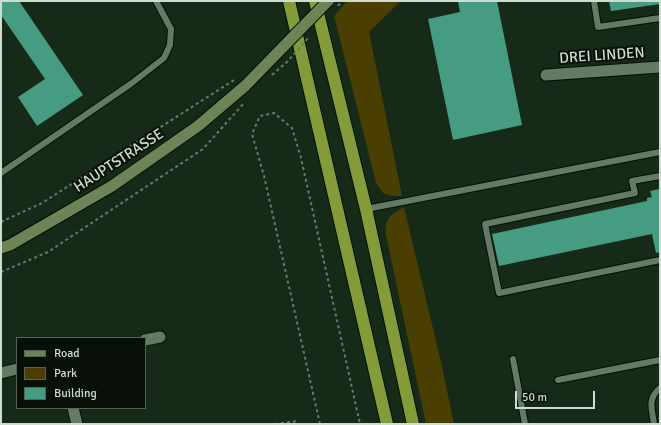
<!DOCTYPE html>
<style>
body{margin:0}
#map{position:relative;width:661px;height:425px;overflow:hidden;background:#162a18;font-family:Signika,sans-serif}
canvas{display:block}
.frame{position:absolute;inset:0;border:2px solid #cfdcd0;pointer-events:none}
.legend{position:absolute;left:16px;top:337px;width:130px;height:72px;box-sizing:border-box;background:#081008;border:1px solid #586258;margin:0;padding:5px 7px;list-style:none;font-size:12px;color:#cfdcd0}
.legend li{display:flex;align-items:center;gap:8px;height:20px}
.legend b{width:20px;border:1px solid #586258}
.scale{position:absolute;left:515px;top:391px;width:80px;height:18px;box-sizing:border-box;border:2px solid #cfdcd0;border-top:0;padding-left:5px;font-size:12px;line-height:14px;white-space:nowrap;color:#cfdcd0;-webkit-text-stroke:3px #081008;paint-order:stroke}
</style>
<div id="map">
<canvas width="661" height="425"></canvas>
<div class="frame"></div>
<ul class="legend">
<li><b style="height:5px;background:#6d8457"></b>Road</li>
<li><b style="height:11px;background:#4b3e02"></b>Park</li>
<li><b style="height:11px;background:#469b83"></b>Building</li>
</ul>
<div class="scale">50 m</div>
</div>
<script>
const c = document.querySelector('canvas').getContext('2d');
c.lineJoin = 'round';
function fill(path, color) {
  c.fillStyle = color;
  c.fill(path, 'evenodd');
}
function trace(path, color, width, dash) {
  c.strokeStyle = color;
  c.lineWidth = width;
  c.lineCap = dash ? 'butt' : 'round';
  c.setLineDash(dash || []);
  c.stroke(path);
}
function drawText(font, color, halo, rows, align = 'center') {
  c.font = font + ' Signika,sans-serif';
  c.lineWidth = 4;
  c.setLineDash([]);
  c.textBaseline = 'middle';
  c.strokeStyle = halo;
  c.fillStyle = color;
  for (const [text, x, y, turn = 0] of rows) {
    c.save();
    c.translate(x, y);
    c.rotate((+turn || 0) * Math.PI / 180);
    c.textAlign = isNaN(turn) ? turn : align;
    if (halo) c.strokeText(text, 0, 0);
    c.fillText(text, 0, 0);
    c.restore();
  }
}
const green = new Path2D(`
 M347 1H401L369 32 402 196H393L383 193 376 183 334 16Z
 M404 207 441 362 454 424H426L386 235C385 218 390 215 404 207Z`);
const building = new Path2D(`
 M1 1H19L83 95 37 126 18 97 45 79 1 15Z
 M458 1H497L522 125 453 140 428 19 460 12Z
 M609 1H660V4L611 11Z
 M660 189V252L656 253 652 234 499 266 492 234 647 201V198L652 197 650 191Z`);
const path = new Path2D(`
 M1 222 42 203 234 80
 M1 272 48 252 203 149 244 103
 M275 424 298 421
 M320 424 264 176 252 134 260 116 274 113 292 128 301 158 360 424`);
const service = new Path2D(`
 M594 1 598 27 660 18
 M1 173 132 83 164 58 170 45 171 29 156 1
 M660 176 632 181 635 193 485 224 499 293 660 260
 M366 209 660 152
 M513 359 525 424
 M558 380 660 360
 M654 424C652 409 647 399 660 388`);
const minor = new Path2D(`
 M546 75 660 67
 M145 340 160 337
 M1 373 17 369
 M73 408 77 424`);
const secondary = new Path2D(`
 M1 248 10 245 112 186 198 126 245 86`);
const motorway = new Path2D(`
 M289 1 387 424
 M315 1 366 209 413 424`);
const pathBridge = new Path2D(`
 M338 6 342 1
 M272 75 288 61 309 37`);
const secondaryBridge = new Path2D(`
 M245 86 328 1`);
const streetNames = [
 ["DREI LINDEN",602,56,-4],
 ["HAUPTSTRASSE",119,161,-33]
];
fill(green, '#4b3e02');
fill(building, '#469b83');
trace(service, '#021204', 8);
trace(minor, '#021204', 13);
trace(secondary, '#021204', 13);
trace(motorway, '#021204', 14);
trace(path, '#697a6b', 2, [3, 3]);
trace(service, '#637a64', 6);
trace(minor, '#637a64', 11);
trace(secondary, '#6d8457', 11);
trace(motorway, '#849b39', 12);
trace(secondaryBridge, '#021204', 13, []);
trace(pathBridge, '#697a6b', 2, [3, 3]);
trace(secondaryBridge, '#6d8457', 11);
drawText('15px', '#cfdcd0', '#081008', streetNames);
</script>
